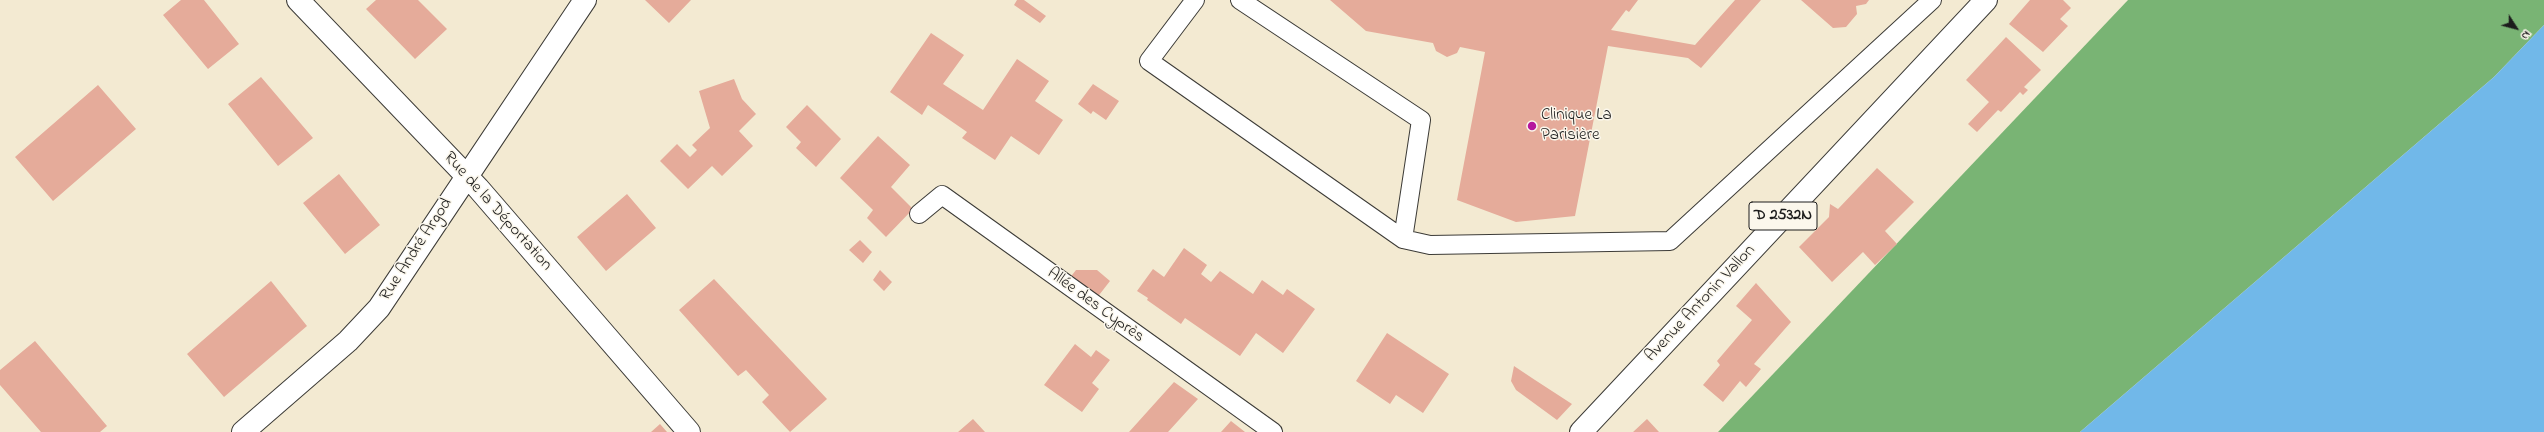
<!DOCTYPE html>
<meta charset="utf-8">
<style>
body{margin:0}
#map{position:relative;width:2544px;height:432px;overflow:hidden;background:#f3ead2;font-family:"Indie Flower",sans-serif}
canvas{display:block}
.north{position:absolute;left:2496px;top:8px;width:40px;height:40px;-webkit-text-stroke:3px #fbf7ec;paint-order:stroke;rotate:126deg;font-size:11px;font-weight:700;line-height:16px;text-align:center;color:#1c1c1c}
.north::after{content:'';display:block;margin:auto;width:14px;height:18px;background:#1c1c1c;clip-path:polygon(50% 0,100% 100%,50% 72%,0 100%)}
</style>
<div id="map">
<canvas width="2544" height="432"></canvas>
<div class="north">N</div>
</div>
<script>
const c = document.querySelector('canvas').getContext('2d');
c.lineJoin = 'round';
function fill(path, color) {
  c.fillStyle = color;
  c.fill(path, 'evenodd');
}
function trace(path, color, width, dash) {
  c.strokeStyle = color;
  c.lineWidth = width;
  c.lineCap = dash ? 'butt' : 'round';
  c.setLineDash(dash || []);
  c.stroke(path);
}
function drawText(font, color, halo, rows, align = 'center') {
  c.font = font + ' "Indie Flower",sans-serif';
  c.lineWidth = 3;
  c.setLineDash([]);
  c.textBaseline = 'middle';
  c.strokeStyle = halo;
  c.fillStyle = color;
  for (const [text, x, y, turn = 0] of rows) {
    c.save();
    c.translate(x, y);
    c.rotate((+turn || 0) * Math.PI / 180);
    c.textAlign = isNaN(turn) ? turn : align;
    if (halo) c.strokeText(text, 0, 0);
    c.fillText(text, 0, 0);
    c.restore();
  }
}
const forest = new Path2D(`
 M2128 0H2544V25L2494 77 2080 432H1718Z`);
const water = new Path2D(`
 M2544 25V432H2080L2494 77Z`);
const building = new Path2D(`
 M181 0H204L239 44 208 69 163 15Z
 M376 0H418L447 29 415 59 366 9Z
 M645 0H691L669 23Z
 M1017 0H1024L1046 16 1040 23 1014 5Z
 M1330 0H1638L1629 12 1626 10 1611 30 1695 45 1735 0H1761L1701 68 1688 58 1608 46 1575 216 1516 222 1457 200 1485 52 1460 47 1457 53 1447 57 1436 51 1433 43 1366 31Z
 M1801 0H1869L1866 4 1856 6 1857 14 1846 27 1833 28Z
 M2030 0H2063L2071 8 2060 19 2068 26 2043 52 2009 24Z
 M931 33 964 55 943 84 983 110 1017 59 1049 81 1035 101 1063 120 1039 155 1011 136 995 160 962 138 967 132 928 105 922 115 890 92Z
 M2006 37 2041 70 2024 87 2028 90 2023 95 2020 92 2001 112 1998 110 1977 132 1968 124 1989 102 1966 80Z
 M261 77 313 138 278 166 228 104Z
 M734 79 742 99 756 114 739 131 753 146 722 176 712 166 688 189 660 161 677 144 690 157 697 150 692 145 710 128 699 91Z
 M1093 84 1119 101 1106 120 1093 111 1091 114 1078 104Z
 M98 85 136 129 53 201 15 157Z
 M807 105 841 139 816 167 796 148 801 142 786 127Z
 M878 136 910 165 891 187 913 209 886 237 867 218 873 210 840 178Z
 M1877 168 1914 202 1885 231 1897 244 1875 265 1863 252 1832 282 1799 247 1829 217 1830 204 1838 209Z
 M339 174 380 225 345 254 303 203Z
 M627 194 656 228 606 271 577 237Z
 M860 240 872 252 863 263 849 250Z
 M1184 248 1207 265 1201 274 1211 282 1220 271 1253 294 1262 280 1283 295 1287 289 1315 309 1283 353 1256 333 1240 356 1185 318 1181 324 1147 300 1148 298 1137 291 1153 269 1164 277Z
 M880 270 892 282 884 291 873 280Z
 M1076 270H1097L1110 281 1096 299 1069 279Z
 M714 279 827 399 790 432 762 402 769 395 746 370 738 376 679 310Z
 M271 281 307 326 224 397 187 354Z
 M1756 283 1791 322 1754 364 1761 369 1746 387 1740 381 1723 402 1703 385 1720 365 1717 361 1752 320 1736 306Z
 M1387 333 1449 374 1423 413 1396 395 1390 404 1356 381Z
 M35 341 107 426 100 432H41L0 385V370Z
 M1075 344 1091 357 1096 350 1110 360 1092 383 1099 389 1082 412 1044 385Z
 M1514 366 1535 380 1572 404 1557 420 1516 390 1511 381Z
 M1174 382 1198 399 1168 432H1129Z
 M973 419 985 432H958Z
 M1647 419 1659 432H1633Z
 M1231 421 1245 432H1221Z
 M660 424 667 432H651Z`);
const lane = new Path2D(`
 M1195 0 1149 61 1403 239 1430 245 1670 241 1932 0
 M1240 0 1421 120 1403 239
 M919 214 942 195 1273 432`);
const street = new Path2D(`
 M298 0 478 188 689 432
 M243 432 348 341 379 308 585 0`);
const primary = new Path2D(`
 M1581 432 1986 0`);
const markers = [
 [1532,126,5,"#b5179e"]
];
const shields = [
 [1783,216,68]
];
const shieldNames = [
 ["D 2532N",1783,216]
];
const poiNames = [
 ["Clinique La",1541,116],
 ["Parisière",1541,136]
];
const streetNames = [
 ["Rue de la Déportation",497,212,48],
 ["Rue André Argod",417,250,-57],
 ["Avenue Antonin Vallon",1701,304,-47],
 ["Allée des Cyprès",1095,306,36]
];
fill(forest, '#79b474');
fill(water, '#71b8e9');
fill(building, '#e5ab9a');
trace(lane, '#3c3b37', 20);
trace(street, '#3c3b37', 24);
trace(primary, '#3c3b37', 24);
trace(lane, '#fff', 18);
trace(street, '#fff', 22);
trace(primary, '#fff', 22);
for (const [x, y, r, color] of markers) {
  const dot = new Path2D();
  dot.arc(x, y, r, 0, 2 * Math.PI);
  c.fillStyle = color;
  c.fill(dot);
  trace(dot, '#fbf7ec', 1.5);
}
for (const [x, y, w] of shields) {
  const box = new Path2D();
  box.roundRect(x - w / 2, y - 14, w, 28, 3);
  c.fillStyle = '#fbf7ec';
  c.fill(box);
  trace(box, '#1c1c1c', 1);
}
drawText('bold 16px', '#1c1c1c', null, shieldNames);
drawText('17px', '#1c1c1c', '#fbf7ec', poiNames, 'left');
drawText('17px', '#1c1c1c', '#fbf7ec', streetNames);
</script>
